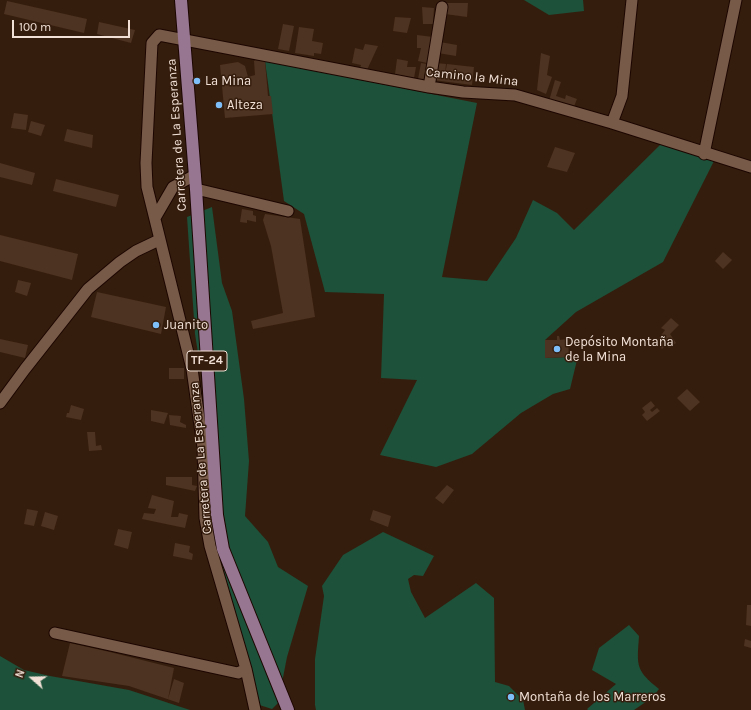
<!DOCTYPE html>
<meta charset="utf-8">
<style>
body{margin:0}
#map{position:relative;width:751px;height:710px;overflow:hidden;background:#351d0d;font-family:Karla,sans-serif}
canvas{display:block}
.north{position:absolute;left:12px;top:658px;width:40px;height:40px;-webkit-text-stroke:3px #351d0d;paint-order:stroke;rotate:290deg;font-size:11px;font-weight:700;line-height:16px;text-align:center;color:#f1e0d6}
.north::after{content:'';display:block;margin:auto;width:14px;height:18px;background:#f1e0d6;clip-path:polygon(50% 0,100% 100%,50% 72%,0 100%)}
.scale{position:absolute;left:12px;top:20px;width:118px;height:18px;box-sizing:border-box;border:2px solid #f1e0d6;border-top:0;padding-left:5px;font-size:12px;line-height:14px;white-space:nowrap;color:#f1e0d6;-webkit-text-stroke:3px #351d0d;paint-order:stroke}
</style>
<div id="map">
<canvas width="751" height="710"></canvas>
<div class="north">N</div>
<div class="scale">100 m</div>
</div>
<script>
const c = document.querySelector('canvas').getContext('2d');
c.lineJoin = 'round';
function fill(path, color) {
  c.fillStyle = color;
  c.fill(path, 'evenodd');
}
function trace(path, color, width, dash) {
  c.strokeStyle = color;
  c.lineWidth = width;
  c.lineCap = dash ? 'butt' : 'round';
  c.setLineDash(dash || []);
  c.stroke(path);
}
function drawText(font, color, halo, rows, align = 'center') {
  c.font = font + ' Karla,sans-serif';
  c.lineWidth = 3;
  c.setLineDash([]);
  c.textBaseline = 'middle';
  c.strokeStyle = halo;
  c.fillStyle = color;
  for (const [text, x, y, turn = 0] of rows) {
    c.save();
    c.translate(x, y);
    c.rotate((+turn || 0) * Math.PI / 180);
    c.textAlign = isNaN(turn) ? turn : align;
    if (halo) c.strokeText(text, 0, 0);
    c.fillText(text, 0, 0);
    c.restore();
  }
}
const green = new Path2D(`
 M524 0H583L584 11 549 15Z
 M265 61 477 103 442 277 487 281 516 238 533 200 557 213 574 230 661 144 714 161 663 262 576 312 545 340V358L569 357 577 360 570 389 553 394 521 413 472 454 436 467 380 455 417 380 381 378 384 294 325 292 304 214 284 201Z
 M212 207 222 283 232 311 244 399 249 461 245 516 268 542 278 567 308 586 287 657 278 703 272 709 253 703 232 601 218 554 226 529 195 334 187 217Z
 M383 532 434 556 423 576 414 575 408 579 411 592 425 618 476 583 494 598 495 682 509 686 523 700 525 710H316L315 705V659L324 596 322 586 343 555Z
 M629 625 639 636C637 665 635 670 659 689L653 697 634 710H588L587 709 616 684 592 670 599 648Z
 M0 656 24 670 50 676 129 690 190 710H0Z`);
const building = new Path2D(`
 M7 1 87 19 84 33 4 14Z
 M446 3H468L467 17 445 14Z
 M422 7 434 8 433 24H423Z
 M395 17 411 18 407 33 393 31Z
 M99 22 135 30 131 43 97 34Z
 M283 24 294 26 289 51 278 49Z
 M299 27 314 29 312 41 323 43 321 54 314 53V56L295 53Z
 M417 35 433 37 427 63 418 61 421 48H417Z
 M440 42 457 45 456 56 438 53Z
 M365 44 378 46 367 70 360 68 361 65 352 63 355 48 363 50Z
 M541 53 550 56 547 75 552 77 546 94 537 90Z
 M257 59 265 61 268 96H271L273 114 225 118 220 65 238 62 245 66 248 77 255 75 254 61Z
 M397 59 408 61 407 67H416L414 78 395 74Z
 M421 63 427 64 424 80 418 79Z
 M436 63 446 64 445 74 447 64 474 67 472 85 433 80Z
 M555 80 561 82 556 96 565 99 566 95 577 99 573 109 549 101Z
 M14 113 28 115 26 130 11 128Z
 M31 121 45 125 41 136 28 132Z
 M67 129 93 135 92 148 64 141Z
 M555 147 575 153 567 172 547 167Z
 M0 163 35 173 32 185 0 177Z
 M56 179 119 195 116 207 53 191Z
 M242 209 253 211V215L256 216V222L247 220V223L240 222Z
 M265 214 300 219 315 317 253 329 251 321 283 313 271 246 263 220Z
 M0 235 78 254 72 280 0 261Z
 M723 252 732 260 723 269 715 261Z
 M18 280 31 283 27 296 15 292Z
 M97 292 166 307 161 334 91 317Z
 M671 318 679 325 670 334 676 343 669 348 667 344 662 349 656 342 665 330 661 328Z
 M557 336H559L560 340 568 339 569 357 545 358V340H557Z
 M0 339 28 345 25 358 0 352Z
 M169 368H184V379H169Z
 M687 389 700 402 690 411 677 398Z
 M651 401 655 406 650 410 652 412 657 408 660 411 647 421 642 415 645 412 642 408Z
 M71 405 84 409 81 420 66 417 67 413H69Z
 M151 410 168 413 164 424 151 421Z
 M169 415 181 416 180 422 186 425V428L170 425Z
 M87 432H95L96 446 101 445 102 450 89 451Z
 M166 477H192V485L197 486 195 491 166 485Z
 M447 485 454 490 443 504 435 498Z
 M152 495 174 501 171 517H178L179 513 188 515 185 528 142 519 144 513 154 514 156 509 148 508Z
 M27 509 38 511 34 526 24 524Z
 M373 510 391 516 388 527 370 520Z
 M45 512 58 516 54 530 41 526Z
 M118 529 132 532 128 549 114 545Z
 M175 543 190 546 189 552 193 554 192 560 173 556Z
 M747 605H751V626L746 625Z
 M745 639 751 641V648L744 646Z
 M70 643 110 652 174 668 168 699 174 679 184 683 179 703 129 686 62 676Z`);
const minor = new Path2D(`
 M429 87 442 7
 M612 123 622 96 632 0
 M704 154 736 0
 M196 189 288 211
 M155 218 173 187 195 175
 M0 403 25 369 88 289 120 262 136 251 159 240
 M55 633 238 673 246 669
 M255 710 246 669 210 546 205 518 203 447 192 369 147 187 146 163 152 43 159 35 429 87 463 92 515 95 612 123 751 167`);
const major = new Path2D(`
 M181 0 196 189 217 515 223 549 288 710`);
const markers = [
 [197,81,4,"#7ebef9"],
 [219,105,4,"#7ebef9"],
 [156,325,4,"#7ebef9"],
 [557,349,4,"#7ebef9"],
 [511,697,4,"#7ebef9"]
];
const shields = [
 [207,361,40]
];
const shieldNames = [
 ["TF-24",207,361]
];
const streetNames = [
 ["Camino la Mina",472,77,6],
 ["Carretera de La Esperanza",177,135,-94],
 ["Carretera de La Esperanza",201,458,-95]
];
const poiNames = [
 ["La Mina",205,81],
 ["Alteza",227,105],
 ["Juanito",164,325],
 ["Depósito Montaña",565,342],
 ["de la Mina",565,357],
 ["Montaña de los Marreros",519,697]
];
fill(green, '#1d5139');
fill(building, '#4d3321');
trace(minor, '#1c0600', 13);
trace(major, '#1c0600', 14);
trace(minor, '#775a48', 11);
trace(major, '#977691', 12);
for (const [x, y, r, color] of markers) {
  const dot = new Path2D();
  dot.arc(x, y, r, 0, 2 * Math.PI);
  c.fillStyle = color;
  c.fill(dot);
  trace(dot, '#351d0d', 1.5);
}
for (const [x, y, w] of shields) {
  const box = new Path2D();
  box.roundRect(x - w / 2, y - 10, w, 20, 3);
  c.fillStyle = '#351d0d';
  c.fill(box);
  trace(box, '#f1e0d6', 1);
}
drawText('bold 12px', '#f1e0d6', null, shieldNames);
drawText('13px', '#f1e0d6', '#351d0d', streetNames);
drawText('13px', '#f1e0d6', '#351d0d', poiNames, 'left');
</script>
